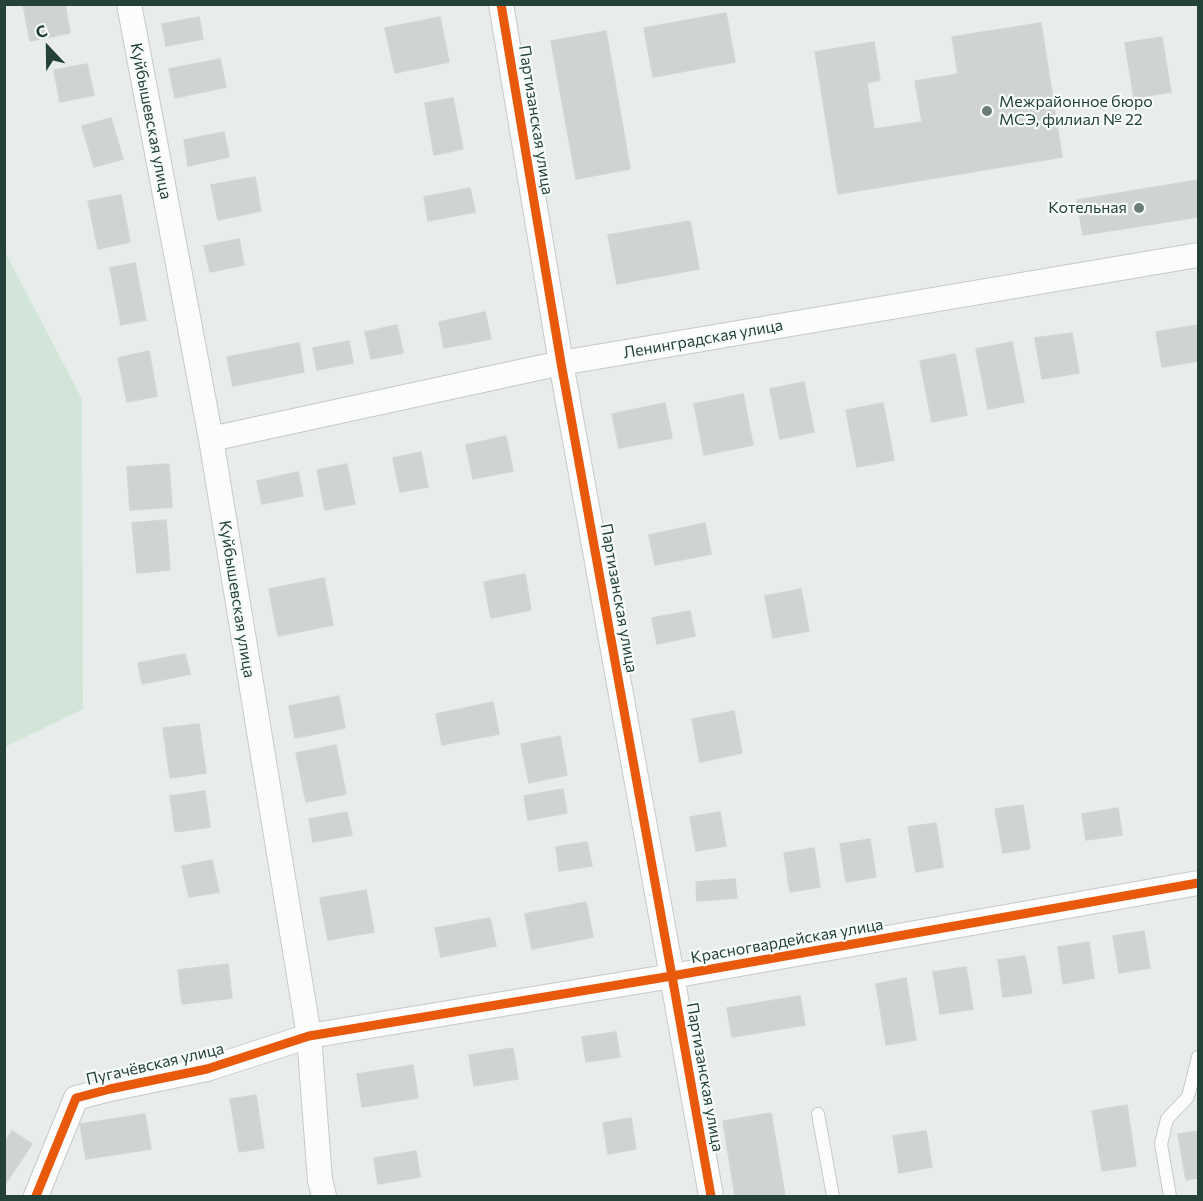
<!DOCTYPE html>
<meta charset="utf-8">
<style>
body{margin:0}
#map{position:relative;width:1203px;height:1201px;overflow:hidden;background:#e8edeb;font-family:Commissioner,sans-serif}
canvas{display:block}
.frame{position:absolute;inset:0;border:6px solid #24423a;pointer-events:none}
.north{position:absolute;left:18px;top:18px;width:60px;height:60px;-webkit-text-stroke:4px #f7fbf9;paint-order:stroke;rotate:338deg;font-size:16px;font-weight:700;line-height:24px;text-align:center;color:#24423a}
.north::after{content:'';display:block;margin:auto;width:21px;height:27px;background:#24423a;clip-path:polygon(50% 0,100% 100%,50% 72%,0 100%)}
</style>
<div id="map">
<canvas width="1203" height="1201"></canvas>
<div class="frame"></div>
<div class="north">С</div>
</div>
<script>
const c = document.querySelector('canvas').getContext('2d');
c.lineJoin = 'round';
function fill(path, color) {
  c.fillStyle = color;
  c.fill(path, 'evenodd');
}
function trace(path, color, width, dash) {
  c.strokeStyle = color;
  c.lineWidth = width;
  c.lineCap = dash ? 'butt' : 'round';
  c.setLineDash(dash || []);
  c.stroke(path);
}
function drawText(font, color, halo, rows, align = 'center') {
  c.font = font + ' Commissioner,sans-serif';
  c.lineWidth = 4.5;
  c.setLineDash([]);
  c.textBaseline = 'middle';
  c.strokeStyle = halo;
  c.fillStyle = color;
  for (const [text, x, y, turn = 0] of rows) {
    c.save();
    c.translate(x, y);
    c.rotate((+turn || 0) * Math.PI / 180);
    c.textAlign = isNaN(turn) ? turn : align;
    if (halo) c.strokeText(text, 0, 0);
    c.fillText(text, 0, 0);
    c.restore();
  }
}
const green = new Path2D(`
 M4 250 82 399 83 709 5 747Z`);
const building = new Path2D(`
 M23 4H65L70 33 30 41Z
 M726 13 735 62 653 77 644 28Z
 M199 17 203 39 166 46 162 24Z
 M440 17 449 62 395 73 385 28Z
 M1041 23 1062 157 838 194 815 52 874 42 880 80 867 83 874 129 922 122 915 81 958 74 952 37Z
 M606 31 630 169 576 179 551 41Z
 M1162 37 1171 92 1134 98 1125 43Z
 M220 59 226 87 175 98 169 69Z
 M87 64 94 95 60 102 54 70Z
 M453 98 463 149 434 155 425 103Z
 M111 118 123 159 94 167 82 126Z
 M224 132 229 157 188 166 184 140Z
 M255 177 261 211 218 220 211 185Z
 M1198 180V217L1083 235 1077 200Z
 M470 188 475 212 428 221 424 197Z
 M121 195 130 242 98 249 88 201Z
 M690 221 699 269 617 284 608 235Z
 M239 239 244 265 210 272 204 246Z
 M135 263 146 320 121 325 110 268Z
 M485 312 491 339 444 348 439 322Z
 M397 325 403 353 371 359 365 332Z
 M1198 325V361L1162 367 1156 332Z
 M1072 333 1079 373 1042 379 1035 338Z
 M349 341 353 363 317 370 313 348Z
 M1012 342 1024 402 988 409 976 349Z
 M299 343 304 372 233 386 227 357Z
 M149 351 157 396 127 402 118 358Z
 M955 354 967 415 932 422 920 361Z
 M804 382 814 432 780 439 770 389Z
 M743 394 753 445 704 455 694 404Z
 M665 403 672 438 619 448 612 414Z
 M883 403 894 460 857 467 846 410Z
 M506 436 513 471 473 479 466 445Z
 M421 452 428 487 400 492 393 458Z
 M169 464 172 507 130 510 127 467Z
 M347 464 355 504 325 510 317 470Z
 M298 472 303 496 262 504 257 481Z
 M166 520 170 570 137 573 132 523Z
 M705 523 711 554 655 565 649 535Z
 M525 574 531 610 491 618 484 582Z
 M324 578 333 625 278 636 269 589Z
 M801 589 809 631 773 638 765 596Z
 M690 611 695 636 657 644 652 618Z
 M185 654 190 674 142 684 138 663Z
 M339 696 345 728 295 738 289 706Z
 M493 702 499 734 442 745 436 714Z
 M734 711 742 753 700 762 692 719Z
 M199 724 206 773 170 778 163 728Z
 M560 736 567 775 529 783 521 744Z
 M336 745 346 794 306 802 296 753Z
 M563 789 567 813 528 820 524 796Z
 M205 791 210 827 175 832 170 796Z
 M1023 805 1030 849 1003 853 995 809Z
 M1118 808 1122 835 1086 840 1082 814Z
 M347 812 352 835 313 842 309 819Z
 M720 812 726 846 696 851 690 817Z
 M936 823 943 867 916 872 908 827Z
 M870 839 876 877 846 882 840 844Z
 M587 842 592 866 559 871 556 847Z
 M814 848 820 887 790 892 784 853Z
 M212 860 219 892 189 897 182 866Z
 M735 879 737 898 697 901 696 882Z
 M366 890 374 932 328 940 320 898Z
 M586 902 593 937 532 949 525 914Z
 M490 918 496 946 441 957 435 928Z
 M1144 931 1150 968 1119 973 1113 936Z
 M1089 942 1094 978 1063 984 1058 947Z
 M1025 956 1032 993 1003 997 998 960Z
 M228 964 232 998 182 1004 178 970Z
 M966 967 973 1009 940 1014 933 972Z
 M906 978 916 1040 886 1045 876 984Z
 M800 996 805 1025 732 1037 727 1008Z
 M616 1032 620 1057 586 1062 582 1037Z
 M513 1048 518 1079 474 1086 469 1055Z
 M413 1065 418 1098 362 1107 357 1074Z
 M256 1095 264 1148 239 1152 230 1099Z
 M1127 1105 1136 1166 1102 1171 1092 1111Z
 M771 1113 785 1196H735L723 1121Z
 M145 1114 151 1149 86 1159 80 1124Z
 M631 1118 636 1149 608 1154 603 1123Z
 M12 1131 32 1144 4 1186V1143Z
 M926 1131 932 1167 899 1173 893 1136Z
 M1198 1131V1178L1186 1180 1178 1134Z
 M416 1151 420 1177 378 1184 374 1158Z`);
const lane = new Path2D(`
 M818 1114 833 1196
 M1170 1196 1161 1144 1167 1119 1188 1097 1198 1057`);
const street = new Path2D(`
 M129 4 211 439 309 1036 320 1180 324 1196
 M501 4 561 363 672 976 711 1196
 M211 439 561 363 1198 255
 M36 1196 76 1098 110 1089 207 1069 309 1036 672 976 1198 883`);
const cycleway = new Path2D(`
 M501 4 561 363 672 976 711 1196
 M36 1196 76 1098 110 1089 207 1069 309 1036 672 976 1198 883`);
const markers = [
 [987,111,6,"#697e78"],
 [1139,208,6,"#697e78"]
];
const poiNames = [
 ["Межрайонное бюро",999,102],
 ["МСЭ, филиал № 22",999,120],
 ["Котельная",1127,208,"right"]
];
const streetNames = [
 ["Партизанская улица",536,120,81],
 ["Куйбышевская улица",151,121,79],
 ["Ленинградская улица",703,339,-10],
 ["Партизанская улица",619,598,80],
 ["Куйбышевская улица",237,599,81],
 ["Красногвардейская улица",787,941,-10],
 ["Пугачёвская улица",155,1064,-13],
 ["Партизанская улица",705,1077,80]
];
fill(green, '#d1e6d8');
fill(building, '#cfd4d2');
trace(building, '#d1d6d4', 1.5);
trace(lane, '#c5cac8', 14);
trace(street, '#c5cac8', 26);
trace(lane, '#fcfcfc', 12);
trace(street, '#fcfcfc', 24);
trace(cycleway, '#e8590c', 9);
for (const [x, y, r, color] of markers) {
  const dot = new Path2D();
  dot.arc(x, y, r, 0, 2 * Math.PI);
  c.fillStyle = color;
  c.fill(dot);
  trace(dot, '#f7fbf9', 2);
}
drawText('16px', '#24423a', '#f7fbf9', poiNames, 'left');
drawText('16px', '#24423a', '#f7fbf9', streetNames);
</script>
